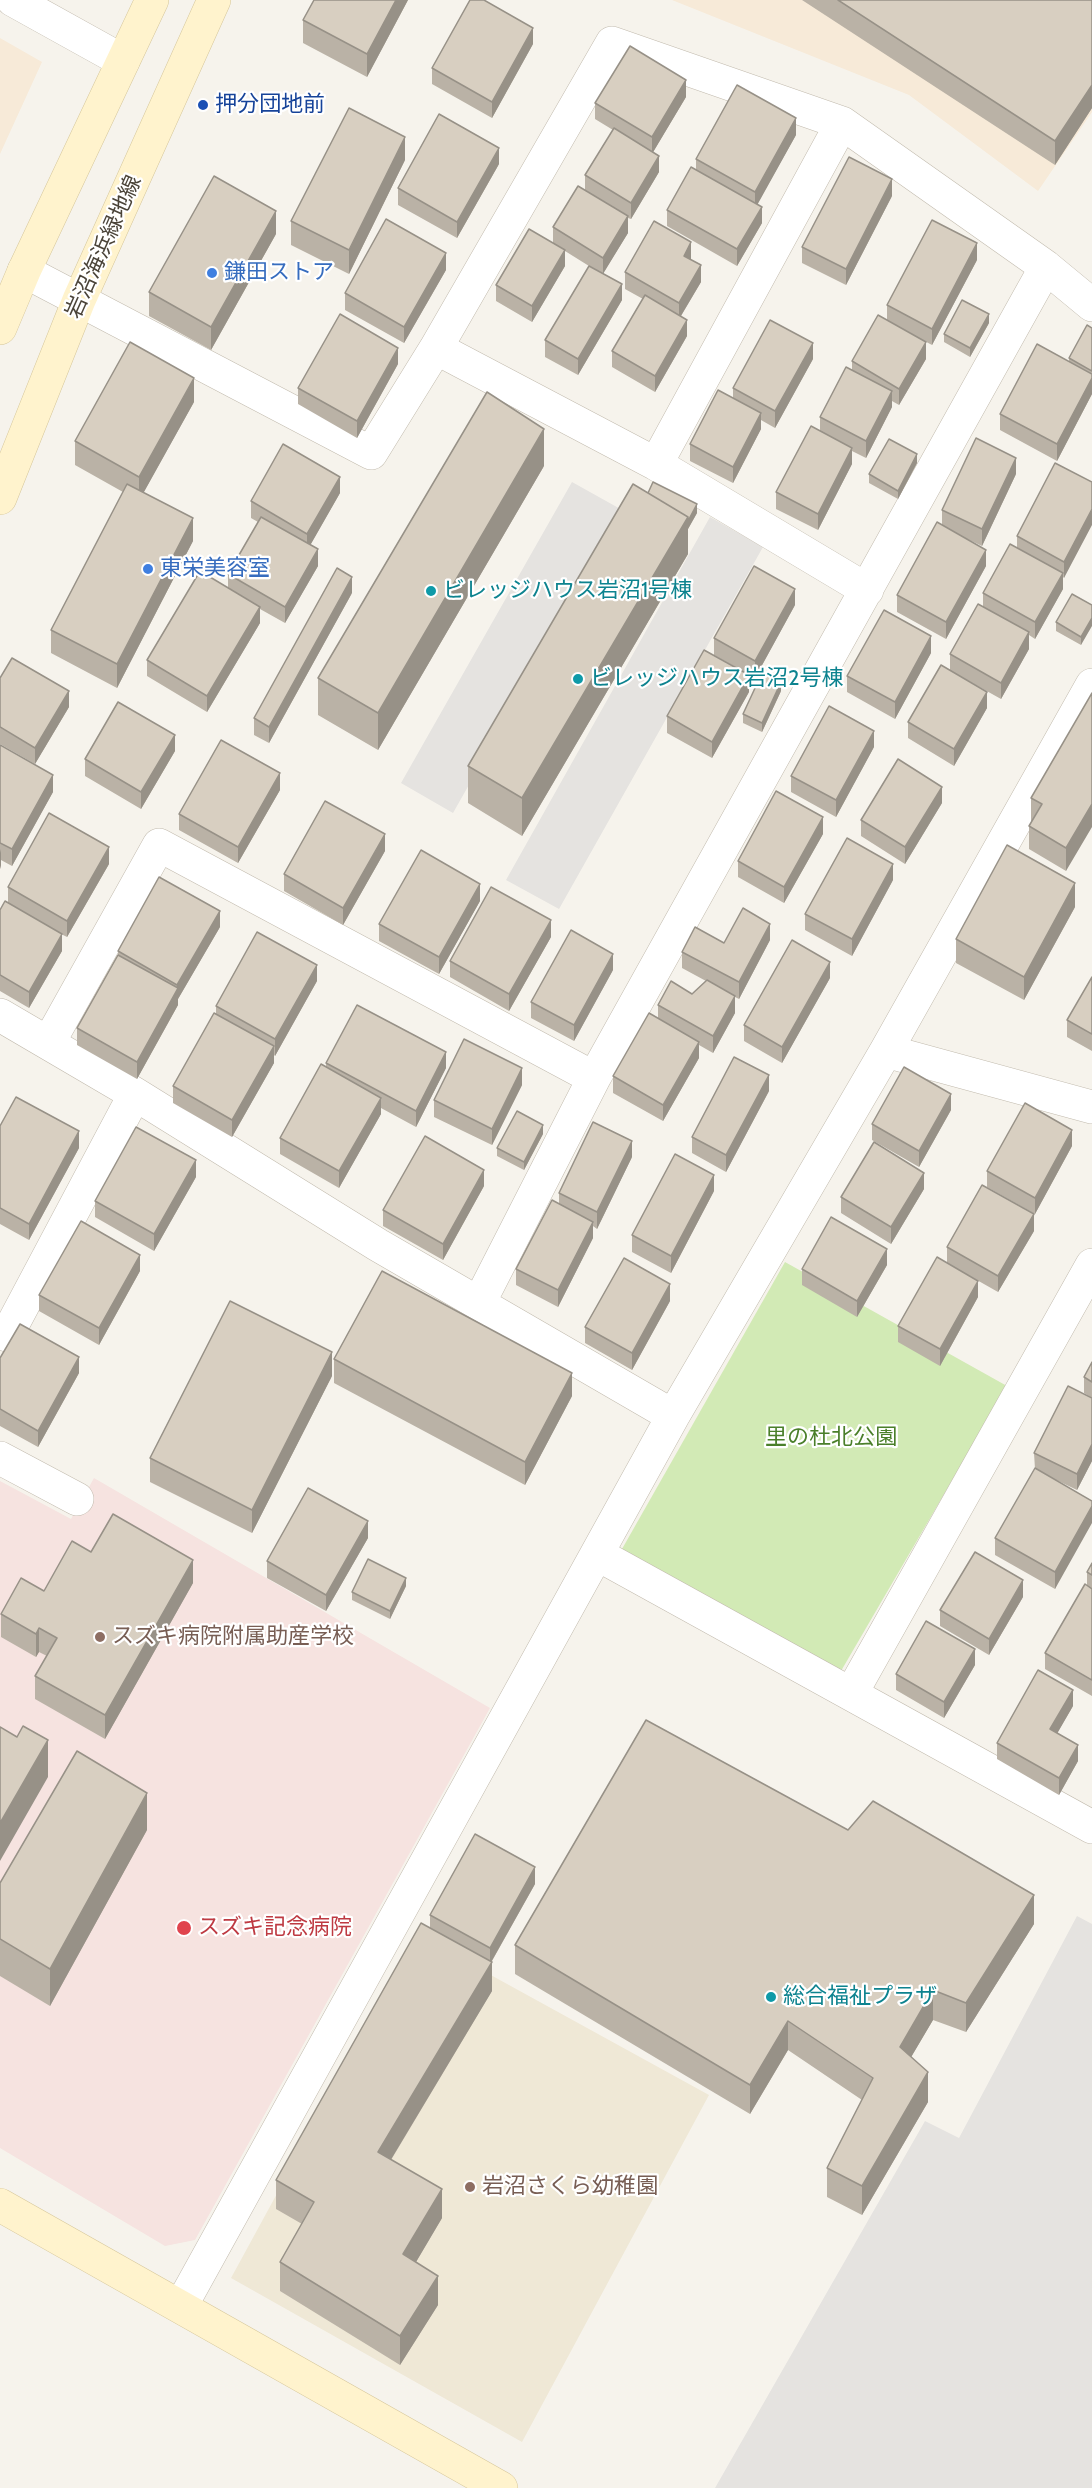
<!DOCTYPE html>
<meta charset="utf-8">
<style>
body{margin:0}
canvas{display:block;background:#f6f3ec}
</style>
<canvas width="1092" height="2488"></canvas>
<script>
const c = document.querySelector('canvas').getContext('2d');
c.lineJoin = 'round';
function fill(path, color) {
  c.fillStyle = color;
  c.fill(path, 'evenodd');
}
function trace(path, color, width, dash) {
  c.strokeStyle = color;
  c.lineWidth = width;
  c.lineCap = dash ? 'butt' : 'round';
  c.setLineDash(dash || []);
  c.stroke(path);
}
function drawText(font, color, halo, rows, align = 'center') {
  c.font = font + ' Cabin,"Noto Sans JP",sans-serif';
  c.lineWidth = 4.5;
  c.setLineDash([]);
  c.textBaseline = 'middle';
  c.strokeStyle = halo;
  c.fillStyle = color;
  for (const [text, x, y, turn = 0] of rows) {
    c.save();
    c.translate(x, y);
    c.rotate((+turn || 0) * Math.PI / 180);
    c.textAlign = isNaN(turn) ? turn : align;
    if (halo) c.strokeText(text, 0, 0);
    c.fillText(text, 0, 0);
    c.restore();
  }
}
const commercial = new Path2D(`
 M672 0H1092V112L1038 191 909 95Z
 M0 38 42 62 0 154Z`);
const education = new Path2D(`
 M418 1935 709 2095 522 2442 231 2278Z`);
const medical = new Path2D(`
 M94 1478 490 1708 195 2240 165 2246 0 2148V1481L71 1519Z`);
const green = new Path2D(`
 M785 1262 1007 1386 841 1671 622 1549Z`);
const parking = new Path2D(`
 M572 482 624 511 453 813 401 783Z
 M710 517 763 547 559 909 506 880Z
 M1077 1916 1092 1924V2488H715L925 2121 959 2138Z`);
const street = new Path2D(`
 M13 0 123 61
 M24 271 371 453 436 348 612 43 842 123 1046 267 1092 305
 M436 348 656 464 842 123
 M656 464 867 590
 M0 1015 135 1094 378 1245 673 1416
 M49 1042 159 845 594 1078 1046 267
 M886 1051 1092 1107
 M479 1303 594 1078
 M7 1335 135 1094
 M0 1458 77 1499
 M597 1554 1092 1827
 M851 1694 1092 1265
 M181 2306 673 1416 886 1051 1092 685`);
const secondary = new Path2D(`
 M0 328 24 271 152 0
 M0 498 79 300 214 0
 M0 2205 501 2488`);
const wall = new Path2D(`
 M408 0 367 77 303 43V20Z
 M802 0H1092V108L1055 165Z
 M533 44 492 118 432 84V68Z
 M686 97 653 152 659 172 631 219 628 218V233L603 273 622 300 578 375 545 357V340L589 266 565 251V266L532 322 496 301V285L553 243V227L585 190V175L613 130 595 119V103Z
 M796 135 757 204 762 223 737 266 667 226V210L696 170V159Z
 M405 160 349 274 291 245V221Z
 M499 164 457 238 398 205V188Z
 M892 196 846 285 802 263V247Z
 M276 234 211 350 149 316V292Z
 M691 259V260L701 282 681 316 687 336 655 392 612 367V351L643 299 625 289V272Z
 M977 260 932 345 917 337 926 359 899 405 892 401V407L866 458 852 451V464L818 530 776 509V492L820 431V417L852 370V361L887 320V305Z
 M446 270 404 343 345 310V293Z
 M989 323 970 357 944 342V334Z
 M1092 328V394L1057 461 1000 430V414L1069 361V358Z
 M813 359 775 428 761 420V429L733 483 690 461V444L733 398V388Z
 M398 364 357 438 298 404V388Z
 M194 402 143 493 193 541 117 688 51 653V630L123 492 75 465V441Z
 M917 463 898 499 869 483V474Z
 M544 466 378 750 318 715V678Z
 M1016 474 982 546 961 536 986 566 946 639 897 612V595L942 525V510Z
 M1092 482 1064 578 1063 577V589L1035 639 1029 635V649L1001 699 967 680 987 708 954 766 908 738V722L950 670V654L983 606V593L1017 547V536Z
 M340 493 310 545 318 566 285 623 260 609V623L207 712 147 676V660L228 588V574L258 522 251 518V501Z
 M648 493 697 513 688 529V554L522 836 468 803V766Z
 M352 593 269 743 254 735V718Z
 M795 605 755 678 714 655V638Z
 M1092 605 1081 645 1056 631V622Z
 M931 653 895 719 847 692V676Z
 M0 678 69 707 35 764 0 744Z
 M781 691 762 732 743 723V714Z
 M749 692 712 758 667 733V716Z
 M1092 693 1066 871 1029 849V826L1032 822 1031 821V798Z
 M0 745 53 792 12 866 1 860V865L0 869Z
 M874 747 836 817 791 792V776Z
 M175 751 141 809 85 776V759Z
 M280 790 238 863 179 830V814Z
 M942 803 905 864 861 836V820Z
 M823 834 784 903 738 877V861Z
 M385 851 343 925 284 891V874Z
 M109 864 67 937 61 934 62 951 29 1008 0 991V910L8 902V887Z
 M893 880 852 956 805 930V914Z
 M480 901 439 974 379 941V924Z
 M1075 907 1024 1000 956 963V939Z
 M220 927 178 999V1005L137 1079 77 1045V1028L118 955V951Z
 M551 937 509 1011 450 977V961Z
 M770 940 739 999 735 997V1013L713 1053 699 1045V1058L663 1121 613 1093V1076L658 1018V1005L692 994 706 981 682 968V952L724 943Z
 M613 970 574 1041 531 1018V1002Z
 M1092 977V1051L1067 1037V1020Z
 M830 978 782 1063 744 1041V1025Z
 M317 981 275 1056 274 1055V1063L232 1137 173 1103V1086L216 1013V1006Z
 M326 1063 446 1068 416 1127 381 1108V1114L339 1188 280 1154V1138L326 1067Z
 M522 1085 492 1145 434 1117V1100Z
 M769 1091 726 1172 692 1153V1137Z
 M951 1110 919 1167 872 1140V1124Z
 M0 1126 79 1148 29 1240 0 1224Z
 M543 1134 524 1170 497 1156V1148Z
 M1072 1146 1035 1214 987 1187V1171Z
 M632 1157 597 1229 593 1226V1238L558 1307 516 1285V1269L559 1204V1193Z
 M196 1177 154 1251 95 1217V1201Z
 M484 1186 443 1260 383 1226V1210Z
 M924 1189 891 1244 841 1213V1197Z
 M714 1191 671 1273 632 1252V1235Z
 M1034 1231 998 1292 961 1271 978 1297 940 1366 898 1342V1326L947 1263V1247Z
 M887 1265 857 1317 802 1285V1269Z
 M140 1271 99 1345 39 1311V1295Z
 M670 1301 632 1370 585 1343V1327Z
 M0 1358 79 1373 38 1447 0 1426Z
 M334 1359 572 1396 525 1485 334 1383Z
 M1092 1362V1398L1084 1393V1377Z
 M332 1376 252 1533 150 1482V1458Z
 M1092 1398V1461L1077 1490 1050 1477 1092 1501 1055 1589 995 1555V1538L1035 1469 1034 1453Z
 M368 1538 326 1611 267 1578V1561Z
 M91 1552 193 1583 105 1739 35 1699V1676L47 1656 39 1652 36 1657 1 1637V1614L44 1591Z
 M1092 1563V1696L1045 1669V1653L1087 1585V1572Z
 M406 1586 390 1619 352 1600V1592Z
 M1023 1597 989 1655 940 1626V1610Z
 M975 1665 944 1718 896 1690V1674Z
 M1073 1706 1057 1733 1078 1761 1059 1795 997 1759V1743Z
 M147 1830 50 2006 0 1976V1883Z
 M848 1830 1034 1924 966 2032 933 2020 911 2057 928 2102 862 2215 827 2197V2168L862 2100 788 2050 750 2114 515 1974V1945Z
 M535 1884 492 1961V1991L391 2160 442 2218 416 2262 438 2305 400 2365 280 2291V2262L302 2224 276 2209V2180L430 1928V1915Z`);
const shadedWall = new Path2D(`
 M396 0H408L367 77V54Z
 M533 28V44L492 118V102Z
 M686 80V97L652 154V137Z
 M1092 85V108L1055 165V141Z
 M796 118V135L755 209V192Z
 M405 137V160L349 274V250Z
 M499 148V164L457 238V222Z
 M659 156V172L631 219V203Z
 M892 179V196L846 285V269Z
 M762 207V223L737 266V249Z
 M276 211V234L211 350V327Z
 M628 216V233L603 274V258Z
 M691 242V259L684 272V256Z
 M977 243V260L932 345V329Z
 M565 250V266L532 322V306Z
 M446 253V270L404 343V327Z
 M701 265V282L679 319V303Z
 M622 284V300L578 375V359Z
 M989 314V323L970 357V348Z
 M687 320V336L655 392V376Z
 M926 342V359L899 405V389Z
 M813 343V359L775 428V411Z
 M398 348V364L357 438V421Z
 M194 378V402L139 501V477Z
 M1092 378V394L1057 461V444Z
 M892 391V407L866 458V441Z
 M761 413V429L733 483V467Z
 M544 429V466L378 750V713Z
 M852 448V464L818 530V514Z
 M917 454V463L898 499V491Z
 M1016 458V474L982 546V529Z
 M340 477V493L307 551V534Z
 M697 504V513L688 529V554L522 836V798L688 517Z
 M1092 509V525L1064 578V562Z
 M193 518V541L117 688V664Z
 M318 549V566L285 623V607Z
 M986 550V566L946 639V622Z
 M1063 573V589L1035 639V622Z
 M352 577V593L269 743V727Z
 M795 589V605L755 678V661Z
 M260 607V623L207 712V696Z
 M1092 618V626L1081 645V637Z
 M1029 632V649L1001 699V683Z
 M931 636V653L895 719V702Z
 M749 675V692L712 758V742Z
 M781 682V691L762 732V723Z
 M69 691V707L35 764V748Z
 M987 692V708L954 766V749Z
 M874 731V747L836 817V800Z
 M175 735V751L141 809V792Z
 M280 773V790L238 863V847Z
 M53 775V792L12 866V849Z
 M942 787V803L905 864V847Z
 M1092 804V827L1066 871V848Z
 M823 817V834L784 903V887Z
 M385 834V851L343 925V908Z
 M109 847V864L67 937V921Z
 M1 849V865L0 869V853Z
 M893 864V880L852 956V939Z
 M1075 883V907L1024 1000V977Z
 M480 884V901L439 974V957Z
 M220 911V927L178 999V1005L137 1079V1062L177 990V985Z
 M551 920V937L509 1011V994Z
 M770 924V940L739 999V982Z
 M62 934V951L29 1008V992Z
 M613 954V970L574 1041V1025Z
 M830 962V978L782 1063V1047Z
 M317 965V981L275 1056V1039Z
 M735 996V1013L713 1053V1036Z
 M699 1042V1058L663 1121V1105Z
 M274 1046V1063L232 1137V1120Z
 M446 1052V1068L416 1127V1111Z
 M522 1068V1085L492 1145V1129Z
 M769 1075V1091L726 1172V1155Z
 M951 1094V1110L919 1167V1151Z
 M381 1098V1114L339 1188V1171Z
 M543 1125V1134L524 1170V1162Z
 M1072 1130V1146L1035 1214V1198Z
 M79 1131V1148L29 1240V1224Z
 M632 1141V1157L597 1229V1212Z
 M196 1160V1177L154 1251V1234Z
 M484 1170V1186L443 1260V1244Z
 M924 1173V1189L891 1244V1227Z
 M714 1175V1191L671 1273V1256Z
 M1034 1214V1231L998 1292V1276Z
 M593 1222V1238L558 1307V1290Z
 M887 1249V1265L857 1317V1301Z
 M140 1255V1271L99 1345V1328Z
 M978 1281V1297L940 1366V1349Z
 M670 1284V1301L632 1370V1353Z
 M332 1352V1376L252 1533V1510Z
 M79 1357V1373L38 1447V1431Z
 M572 1373V1396L525 1485V1462Z
 M1092 1444V1461L1077 1490V1474Z
 M1092 1506V1523L1055 1589V1572Z
 M368 1521V1538L326 1611V1595Z
 M193 1560V1583L105 1739V1715Z
 M406 1578V1586L390 1619V1611Z
 M1023 1580V1597L989 1655V1639Z
 M39 1628V1652L36 1657V1634Z
 M975 1649V1665L944 1718V1702Z
 M1073 1690V1706L1050 1746V1729Z
 M48 1740V1777L0 1861V1823Z
 M1078 1745V1761L1059 1795V1778Z
 M147 1793V1830L50 2006V1969Z
 M535 1867V1884L490 1964V1948Z
 M1034 1895V1924L966 2032V2003Z
 M492 1962V1991L378 2181V2152Z
 M933 1990V2020L900 2076V2047Z
 M788 2021V2050L750 2114V2085Z
 M928 2072V2102L862 2215V2186Z
 M442 2189V2218L403 2284V2254Z
 M438 2276V2305L400 2365V2336Z`);
const building = new Path2D(`
 M314 0H396L367 54 303 20Z
 M470 0H484L533 28 492 102 432 68Z
 M838 0H1092V85L1055 141Z
 M630 46 686 80 652 137 595 103Z
 M737 85 796 118 755 192 696 159Z
 M349 108 405 137 349 250 291 221Z
 M439 114 499 148 457 222 398 188Z
 M614 128 659 156 631 203 585 175Z
 M849 157 892 179 846 269 802 247Z
 M691 167 762 207 737 249 667 210Z
 M214 176 276 211 211 327 149 292Z
 M578 186 628 216 603 258 553 227Z
 M386 219 446 253 404 327 345 293Z
 M932 220 977 243 932 329 887 305Z
 M654 221 691 242 684 256 701 265 679 303 625 272Z
 M529 229 565 250 532 306 496 285Z
 M589 266 622 284 578 359 545 340Z
 M645 295 687 320 655 376 612 351Z
 M962 300 989 314 970 348 944 334Z
 M340 314 398 348 357 421 298 388Z
 M878 315 926 342 899 389 852 361Z
 M770 320 813 343 775 411 733 388Z
 M1087 325 1092 328V371L1069 358Z
 M130 342 194 378 139 477 75 441Z
 M1037 344 1092 374V378L1057 444 1000 414Z
 M846 367 892 391 866 441 820 417Z
 M718 390 761 413 733 467 690 444Z
 M487 392 544 429 378 713 318 678Z
 M811 426 852 448 818 514 776 492Z
 M976 438 1016 458 982 529 942 510Z
 M889 439 917 454 898 491 869 474Z
 M283 444 340 477 307 534 251 501Z
 M1055 463 1092 482V509L1064 562 1017 536Z
 M653 482 697 504 688 521V517L648 493Z
 M127 484 193 518 117 664 51 630Z
 M633 484 688 517 522 798 468 766Z
 M261 517 318 549 285 607 228 574Z
 M937 522 986 550 946 622 897 595Z
 M1010 544 1063 573 1035 622 983 593Z
 M754 566 795 589 755 661 714 638Z
 M337 568 352 577 269 727 254 718Z
 M200 571 260 607 207 696 147 660Z
 M1072 594 1092 605V618L1081 637 1056 622Z
 M978 604 1029 632 1001 683 950 654Z
 M884 610 931 636 895 702 847 676Z
 M704 650 749 675 712 742 667 716Z
 M12 658 69 691 35 748 0 727V678Z
 M941 665 987 692 954 749 908 722Z
 M762 673 781 682 762 723 743 714Z
 M1092 693V804L1066 848 1029 826 1042 804 1031 798Z
 M118 702 175 735 141 792 85 759Z
 M829 706 874 731 836 800 791 776Z
 M221 740 280 773 238 847 179 814Z
 M0 745 53 775 12 849 0 843Z
 M898 759 942 787 905 847 861 820Z
 M776 791 823 817 784 887 738 861Z
 M325 801 385 834 343 908 284 874Z
 M49 813 109 847 67 921 8 887Z
 M847 838 893 864 852 939 805 914Z
 M1007 845 1075 883 1024 977 956 939Z
 M421 850 480 884 439 957 379 924Z
 M159 877 220 911 177 985 118 951Z
 M491 887 551 920 509 994 450 961Z
 M5 901 62 934 29 992 0 975V910Z
 M743 908 770 924 739 982 682 952 695 927 724 943Z
 M571 930 613 954 574 1025 531 1002Z
 M257 932 317 965 275 1039 216 1006Z
 M792 940 830 962 782 1047 744 1025Z
 M118 955 178 988 137 1062 77 1028Z
 M1092 977V1034L1067 1020Z
 M707 980 735 996 713 1036 658 1005 671 981 692 994Z
 M357 1005 446 1052 416 1111 326 1063Z
 M214 1013 274 1046 232 1120 173 1086Z
 M649 1013 699 1042 663 1105 613 1076Z
 M464 1039 522 1068 492 1129 434 1100Z
 M734 1057 769 1075 726 1155 692 1137Z
 M321 1064 381 1098 339 1171 280 1138Z
 M904 1067 951 1094 919 1151 872 1124Z
 M16 1097 79 1131 29 1224 0 1208V1126Z
 M1025 1103 1072 1130 1035 1198 987 1171Z
 M517 1111 543 1125 524 1162 497 1148Z
 M593 1122 632 1141 597 1212 559 1193Z
 M136 1127 196 1160 154 1234 95 1201Z
 M425 1136 484 1170 443 1244 383 1210Z
 M874 1142 924 1173 891 1227 841 1197Z
 M675 1154 714 1175 671 1256 632 1235Z
 M982 1185 1034 1214 998 1276 947 1247Z
 M552 1200 593 1222 558 1290 516 1269Z
 M831 1217 887 1249 857 1301 802 1269Z
 M81 1221 140 1255 99 1328 39 1295Z
 M937 1257 978 1281 940 1349 898 1326Z
 M624 1258 670 1284 632 1353 585 1327Z
 M382 1271 572 1373 525 1462 334 1359Z
 M230 1301 332 1352 252 1510 150 1458Z
 M20 1324 79 1357 38 1431 0 1409V1358Z
 M1092 1362V1382L1084 1377Z
 M1068 1386 1092 1398V1444L1077 1474 1034 1453Z
 M1035 1468 1092 1501V1506L1055 1572 995 1538Z
 M308 1488 368 1521 326 1595 267 1561Z
 M113 1514 193 1560 105 1715 35 1676 57 1638 39 1628 36 1634 1 1614 21 1578 44 1591 72 1541 91 1552Z
 M975 1552 1023 1580 989 1639 940 1610Z
 M368 1559 406 1578 390 1611 352 1592Z
 M1092 1563V1575L1087 1572Z
 M1085 1584 1092 1589V1680L1045 1653Z
 M926 1621 975 1649 944 1702 896 1674Z
 M1038 1670 1073 1690 1050 1729 1078 1745 1059 1778 997 1743Z
 M646 1720 848 1830 873 1801 1034 1895 966 2003 933 1990 900 2047 928 2072 862 2186 827 2168 873 2078 788 2021 750 2085 515 1945Z
 M23 1726 48 1740 0 1823V1727L17 1737Z
 M77 1751 147 1793 50 1969 0 1939V1883Z
 M475 1834 535 1867 490 1948 430 1915Z
 M421 1923 492 1962 378 2152 442 2189 403 2254 438 2276 400 2336 280 2262 314 2202 276 2180Z`);
const markers = [
 [203,105,6,"#1a4fb4"],
 [212,273,6,"#3f7fe0"],
 [148,569,6,"#3f7fe0"],
 [431,591,6,"#0f9aa8"],
 [578,679,6,"#0f9aa8"],
 [100,1637,6,"#8d6e63"],
 [184,1928,8,"#e0444e"],
 [771,1997,6,"#0f9aa8"],
 [470,2187,6,"#8d6e63"]
];
const transitNames = [
 ["押分団地前",215,105]
];
const streetNames = [
 ["岩沼海浜緑地線",104,247,-66]
];
const shopNames = [
 ["鎌田ストア",224,273],
 ["東栄美容室",160,569]
];
const cultureNames = [
 ["ビレッジハウス岩沼1号棟",443,591],
 ["ビレッジハウス岩沼2号棟",590,679],
 ["総合福祉プラザ",783,1997]
];
const parkNames = [
 ["里の杜北公園",831,1438]
];
const educationNames = [
 ["スズキ病院附属助産学校",112,1637],
 ["岩沼さくら幼稚園",482,2187]
];
const healthNames = [
 ["スズキ記念病院",198,1928]
];
fill(commercial, '#f7ead8');
fill(education, '#efe8d6');
fill(medical, '#f6e3e0');
fill(green, '#d2eab5');
fill(parking, '#e5e3e0');
trace(street, '#c2bbae', 34);
trace(secondary, '#d6c79b', 34);
trace(street, '#fff', 33);
trace(secondary, '#fff3cd', 33);
fill(wall, '#bab2a6');
fill(shadedWall, '#979187');
fill(building, '#d8cfc1');
trace(building, '#979187', 1.5);
for (const [x, y, r, color] of markers) {
  const dot = new Path2D();
  dot.arc(x, y, r, 0, 2 * Math.PI);
  c.fillStyle = color;
  c.fill(dot);
  trace(dot, '#fff', 2);
}
drawText('22px', '#164399', '#fff', transitNames, 'left');
drawText('22px', '#4b4439', '#fff', streetNames);
drawText('22px', '#366cbe', '#fff', shopNames, 'left');
drawText('22px', '#0d838f', '#fff', cultureNames, 'left');
drawText('22px', '#4a7f2a', '#fff', parkNames);
drawText('22px', '#785e54', '#fff', educationNames, 'left');
drawText('22px', '#be3a42', '#fff', healthNames, 'left');
</script>
